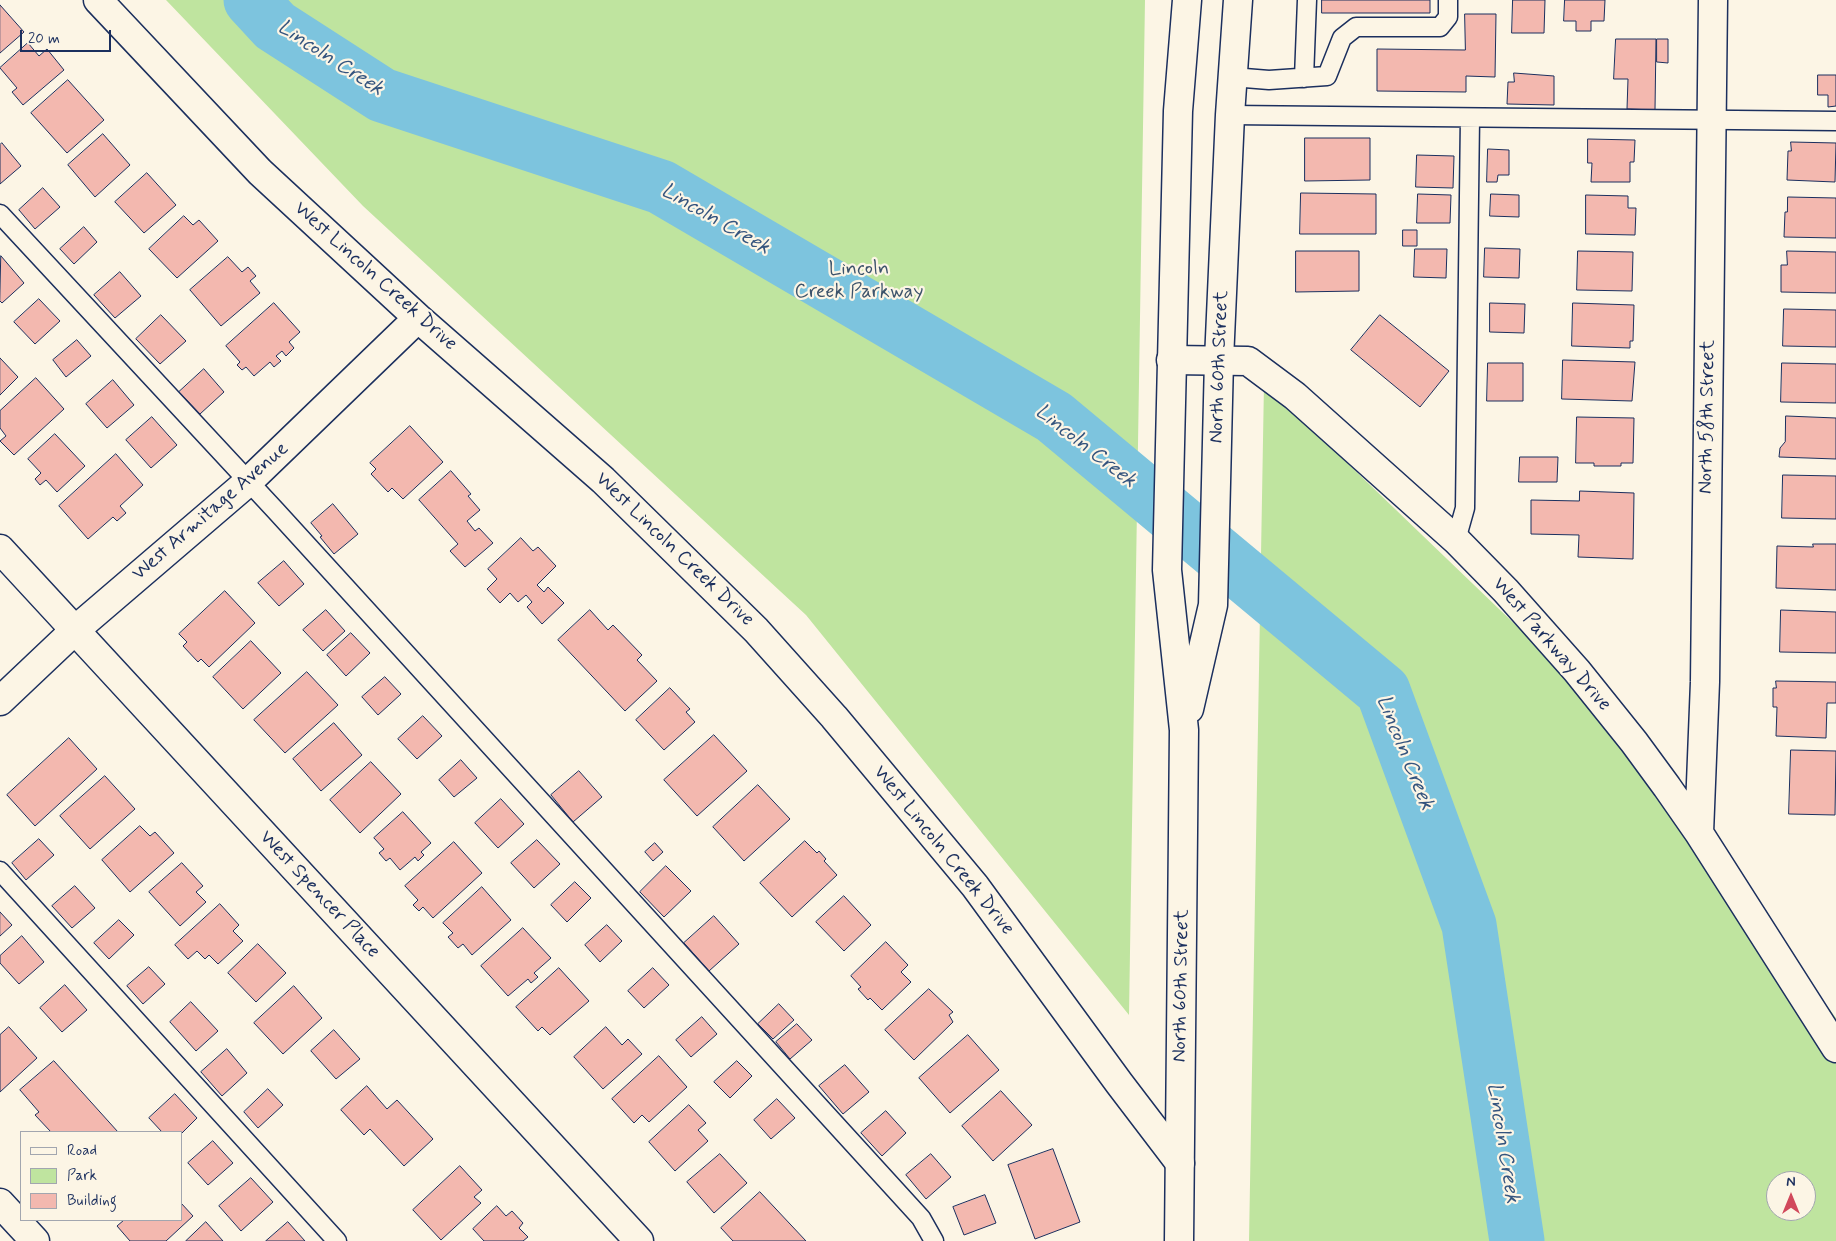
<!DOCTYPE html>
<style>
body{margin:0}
#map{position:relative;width:1836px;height:1241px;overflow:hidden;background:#fcf5e5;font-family:Mynerve,sans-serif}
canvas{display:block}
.legend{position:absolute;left:20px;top:1131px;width:162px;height:90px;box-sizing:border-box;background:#fcf5e5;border:1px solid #a2a6af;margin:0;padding:6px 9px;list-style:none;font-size:15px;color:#1b2f5e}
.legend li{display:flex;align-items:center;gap:10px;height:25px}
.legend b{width:25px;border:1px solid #a2a6af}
.north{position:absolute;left:1766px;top:1171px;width:50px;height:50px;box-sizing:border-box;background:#fcf5e5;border:1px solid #a2a6af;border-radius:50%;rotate:0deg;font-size:14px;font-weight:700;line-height:20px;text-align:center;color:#1b2f5e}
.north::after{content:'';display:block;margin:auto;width:18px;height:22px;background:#d1495b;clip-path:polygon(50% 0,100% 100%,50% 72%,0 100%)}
.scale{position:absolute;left:20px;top:30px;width:91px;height:22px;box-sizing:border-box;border:2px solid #1b2f5e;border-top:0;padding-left:6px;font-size:15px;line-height:18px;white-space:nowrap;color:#1b2f5e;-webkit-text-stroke:4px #fcf5e5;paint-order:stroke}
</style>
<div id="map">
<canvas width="1836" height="1241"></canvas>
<ul class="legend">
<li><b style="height:6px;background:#fcf5e5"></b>Road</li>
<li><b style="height:14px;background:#bfe49f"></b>Park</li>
<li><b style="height:14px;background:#f3b8af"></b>Building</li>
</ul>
<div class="north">N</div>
<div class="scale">20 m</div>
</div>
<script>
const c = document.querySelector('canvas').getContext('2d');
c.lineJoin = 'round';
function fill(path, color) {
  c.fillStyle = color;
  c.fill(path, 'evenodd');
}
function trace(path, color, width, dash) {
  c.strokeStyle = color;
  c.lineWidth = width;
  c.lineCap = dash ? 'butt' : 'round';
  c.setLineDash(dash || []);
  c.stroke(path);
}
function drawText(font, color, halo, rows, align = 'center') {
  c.font = font + ' Mynerve,sans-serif';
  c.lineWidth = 4.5;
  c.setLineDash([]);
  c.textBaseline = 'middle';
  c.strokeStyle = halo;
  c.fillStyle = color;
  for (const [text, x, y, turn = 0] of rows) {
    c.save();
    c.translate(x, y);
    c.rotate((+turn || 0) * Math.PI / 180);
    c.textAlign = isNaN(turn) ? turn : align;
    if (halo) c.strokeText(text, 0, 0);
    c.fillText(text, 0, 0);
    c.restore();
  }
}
const green = new Path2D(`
 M166 0H1145L1129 1015 806 615 363 206Z
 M1264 383 1603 709 1836 1018V1241H1249ZM1776 1181H1806V1211H1776Z`);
const river = new Path2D(`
 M251 0 275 26 382 95 661 187 1054 417 1383 691 1469 925 1517 1241`);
const building = new Path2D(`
 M1322 0H1430V13H1322Z
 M1513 0H1545L1544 33H1512Z
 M1565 0H1605L1604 21H1591V31H1576V21H1564Z
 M0 5 24 32 0 53Z
 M1465 14H1496L1495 77 1466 76V92L1377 91V49L1465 50Z
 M1616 39H1656L1655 110 1627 109 1628 79H1614Z
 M1657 39H1668V63L1657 62Z
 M28 43 39 56 47 49 64 70 23 105 12 92 17 88 0 68Z
 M1514 73 1554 76V105L1507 104 1508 82H1514Z
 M1818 75H1836V106L1828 107V95H1818Z
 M68 80 104 120 67 153 31 113Z
 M103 134 130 165 95 197 68 165Z
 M1305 138H1370V180L1305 181Z
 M1588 139 1635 140 1634 162H1630V182H1591L1592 163H1588Z
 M1791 142 1836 143 1835 182 1787 180 1788 151H1791Z
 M2 143 21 166 0 184V145Z
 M1488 149 1509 150V175H1498L1497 182H1487Z
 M1417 155 1454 156 1453 188 1416 187Z
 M147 173 176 205 144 233 115 202Z
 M43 188 60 207 35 229 19 210Z
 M1301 193 1376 194V234H1300Z
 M1418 194 1451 195 1450 223H1417Z
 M1491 194 1519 195V217L1490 216Z
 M1586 195 1628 196V208H1636L1635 235 1586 234Z
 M1788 197 1836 198V238L1784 237 1785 212H1787Z
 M184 216 193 225 199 220 218 241 177 278 149 249Z
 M84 227 97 242 74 264 60 249Z
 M1403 230H1417V246H1403Z
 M1485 248 1520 249 1519 278 1484 277Z
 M1415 249H1447L1446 278 1414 277Z
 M1296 251H1359V291L1296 292Z
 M1578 251 1633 252 1632 291 1577 290Z
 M1787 251 1836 252V293L1781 292V265H1787Z
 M1 256 24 283 2 303 0 301Z
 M228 257 242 272 248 267 256 276 250 281 260 293 221 326 190 290Z
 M120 272 141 296 115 318 94 295Z
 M39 299 60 321 35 344 14 322Z
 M274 303 300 332 289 342 294 348 286 356 282 351 276 356 281 361 274 367 270 362 254 376 246 367 242 370 237 365 240 362 226 346Z
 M1490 303 1525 304 1524 333 1490 332Z
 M1573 303 1634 305 1633 341H1630V348L1572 346Z
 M1784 309 1836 310V347L1783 346Z
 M161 315 186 341 160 364 136 339Z
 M1380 315 1449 371 1420 407 1351 350Z
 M77 340 91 356 66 377 53 360Z
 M0 358 18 377 0 395Z
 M1563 360 1635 362 1632 401 1562 399Z
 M1488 363H1523V401H1487Z
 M1782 363 1836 364V403L1781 402Z
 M204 369 224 392 200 414 179 392Z
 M36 378 64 409 14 455 0 441 6 436 0 428V411Z
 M113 380 134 405 107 428 86 404Z
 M1786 416 1836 418V459L1779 457 1780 448 1785 442Z
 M152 417 177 445 151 468 126 440Z
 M1577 417 1634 418 1633 463H1621V466H1594V463H1576Z
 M410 426 443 462 403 499 392 488 388 492 371 474 376 469 370 463Z
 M55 434 85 466 57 492 46 480 40 485 35 479 41 473 28 459Z
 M116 454 143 485 120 506 126 513 117 521 113 517 88 539 59 506Z
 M1520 457H1558L1557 482H1519Z
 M451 471 471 494 468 496 480 510 467 521 475 531 479 528 493 543 465 567 450 551 458 544 419 500Z
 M1783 475 1836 476V519L1782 518Z
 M1580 491 1634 493 1633 559 1578 557 1579 535 1531 534V500L1579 501Z
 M333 504 358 534 334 554 320 537 322 536 311 523Z
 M521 538 533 551 538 547 556 566 537 585 544 592 548 587 564 603 542 624 527 607 532 602 526 595 518 602 510 593 500 603 487 589 497 579 488 569Z
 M1813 544H1836V590L1776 588 1777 546 1813 547Z
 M284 561 304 584 279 606 258 583Z
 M225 591 255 623 209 667 201 659 198 662 183 646 187 642 179 634Z
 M326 610 345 631 323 651 303 630Z
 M590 610 608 630 613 625 642 655 637 660 657 681 625 711 558 640Z
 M1781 610 1836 612V653L1780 652Z
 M351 633 370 653 346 676 327 655Z
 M251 641 281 673 243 709 213 677Z
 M307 672 338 705 285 753 254 720Z
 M385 677 401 694 378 715 362 697Z
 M1776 681 1836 682V703H1827L1826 738 1776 736 1777 707H1773V688H1776Z
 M670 688 690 709 686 712 695 722 664 750 636 720Z
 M423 716 442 736 417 759 398 739Z
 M334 723 362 755 321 791 293 759Z
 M714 735 747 771 697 816 664 780Z
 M69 738 97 769 35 826 7 795Z
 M1791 750 1836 751 1835 815 1789 814Z
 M461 760 477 778 454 797 439 780Z
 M371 762 401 794 360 833 330 800Z
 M579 771 602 797 573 822 551 795Z
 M105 776 135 809 90 849 60 816Z
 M758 785 790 819 744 861 713 827Z
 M501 799 524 824 498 848 475 823Z
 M403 812 431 843 421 852 424 855 418 861 415 857 400 870 390 858 386 861 379 853 384 849 374 838Z
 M140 826 150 836 155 832 174 853 130 892 102 860Z
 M39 839 54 855 26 880 12 863Z
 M537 840 560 864 534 888 511 863Z
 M805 841 817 853 819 851 826 859 824 861 837 875 792 917 760 883Z
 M454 842 482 873 433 918 423 907 419 911 413 905 418 900 405 886Z
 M655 843 663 852 653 861 645 852Z
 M182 863 203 886 196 892 206 902 180 926 149 892Z
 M666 866 691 891 664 917 640 892Z
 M575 882 591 898 567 922 551 905Z
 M75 886 95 908 72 928 52 906Z
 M482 887 511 920 472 955 463 944 458 948 448 937 453 933 443 923Z
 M844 896 871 925 844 951 816 922Z
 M220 904 239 925 233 931 243 941 218 964 209 955 205 959 197 951 188 959 175 945Z
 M0 912 12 925 0 936Z
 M714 916 739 944 709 971 684 943Z
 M119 920 134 935 109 959 94 943Z
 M607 925 622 941 600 962 585 945Z
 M523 928 551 958 534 973 538 977 531 983 528 979 508 996 481 966Z
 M22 936 44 962 19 984 0 963V956Z
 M886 942 908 965 901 972 911 982 882 1010 870 998 868 1000 858 989 861 987 851 976Z
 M258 944 286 973 256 1002 228 973Z
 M149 967 165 984 143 1004 127 986Z
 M559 968 589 1001 550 1035 542 1027 538 1031 516 1007Z
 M653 968 669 985 644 1008 628 991Z
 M65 985 87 1010 62 1032 40 1008Z
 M294 986 322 1018 283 1054 254 1023Z
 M929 989 953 1012 949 1015 953 1022 914 1060 885 1030Z
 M191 1002 218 1031 196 1051 170 1022Z
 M779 1004 794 1020 773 1039 758 1024Z
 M702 1017 717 1034 691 1057 676 1040Z
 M797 1024 812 1040 790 1059 776 1042Z
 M9 1027 37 1058 0 1092V1035Z
 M606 1027 622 1045 628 1039 642 1054 603 1089 574 1057Z
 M334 1030 360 1059 336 1079 311 1051Z
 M968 1035 999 1070 950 1113 919 1078Z
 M227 1049 247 1073 222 1096 201 1072Z
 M659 1056 687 1087 649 1122 642 1115 634 1123 612 1099Z
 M54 1061 118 1132H51L35 1115 39 1112 20 1090Z
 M737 1061 752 1076 730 1098 714 1082Z
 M845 1065 869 1092 843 1114 819 1086Z
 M367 1086 387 1109 397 1100 433 1139 404 1166 370 1129 364 1135 341 1110Z
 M268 1089 283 1105 258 1128 244 1112Z
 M1001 1091 1032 1125 993 1161 962 1126Z
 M175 1094 197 1118 181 1134V1132H162L149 1118Z
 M777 1099 795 1118 771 1139 754 1120Z
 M689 1105 706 1123 698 1130 708 1141 675 1171 649 1142Z
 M886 1111 906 1133 882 1156 861 1133Z
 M213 1141 233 1163 208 1185 188 1163Z
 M1053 1149 1080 1222 1035 1239 1008 1165Z
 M720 1154 747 1183 714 1213 687 1182Z
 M931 1154 951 1177 926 1199 906 1175Z
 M460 1166 482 1190 474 1197 481 1203 441 1240 413 1210Z
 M251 1178 273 1202 241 1231 219 1206Z
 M760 1192 806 1241H733L721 1228Z
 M985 1195 996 1223 964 1235 953 1207Z
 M181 1203 193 1216 166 1241H130L117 1226 124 1220H181Z
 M497 1206 506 1216 512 1211 523 1223 519 1228 528 1237 523 1241H484L473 1229Z
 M206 1222 223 1241H186Z
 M288 1222 305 1241H266Z`);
const lane = new Path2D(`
 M1232 77 1269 80 1327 76 1342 38 1356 27H1440L1448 17V0
 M1304 78 1307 0
 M1230 115 1836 121
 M0 214 276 511 921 1218 934 1241
 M1456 540 1465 508 1470 118
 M0 871 337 1241`);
const street = new Path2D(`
 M98 0 260 172 418 318 603 480 756 630 834 717 975 886 1119 1083 1180 1163
 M1171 360 1248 361 1295 396 1456 540 1506 591 1577 671 1634 742 1667 787 1699 833 1836 1048
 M0 549 639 1241
 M0 701 74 631 248 482 418 318
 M1699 833 1705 682 1713 0
 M0 1203 35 1241`);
const secondary = new Path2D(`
 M1189 709 1213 605 1219 360 1230 115 1238 0
 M1179 1241 1184 730 1167 570 1178 111 1187 0`);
const parkNames = [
 ["Lincoln",859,270],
 ["Creek Parkway",859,293]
];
const streetNames = [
 ["West Lincoln Creek Drive",375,277,42],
 ["North 60th Street",1220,367,-88],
 ["North 58th Street",1708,417,-89],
 ["West Armitage Avenue",211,512,-41],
 ["West Lincoln Creek Drive",674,550,44],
 ["West Parkway Drive",1551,645,49],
 ["West Lincoln Creek Drive",943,851,51],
 ["West Spencer Place",319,895,47],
 ["North 60th Street",1182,986,-89]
];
const waterNames = [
 ["Lincoln Creek",330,59,33],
 ["Lincoln Creek",715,220,30],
 ["Lincoln Creek",1085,447,38],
 ["Lincoln Creek",1404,753,68],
 ["Lincoln Creek",1502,1143,81]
];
fill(green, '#bfe49f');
trace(river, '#7dc4de', 55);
fill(building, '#f3b8af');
trace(building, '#1b2f5e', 1);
trace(lane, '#1b2f5e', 21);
trace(street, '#1b2f5e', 31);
trace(secondary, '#1b2f5e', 31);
trace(lane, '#fcf5e5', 18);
trace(street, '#fcf5e5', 28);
trace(secondary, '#fcf5e5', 28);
drawText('20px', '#3c536b', '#fcf5e5', parkNames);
drawText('20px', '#1b2f5e', '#fcf5e5', streetNames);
drawText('italic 21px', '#34547e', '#fcf5e5', waterNames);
</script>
